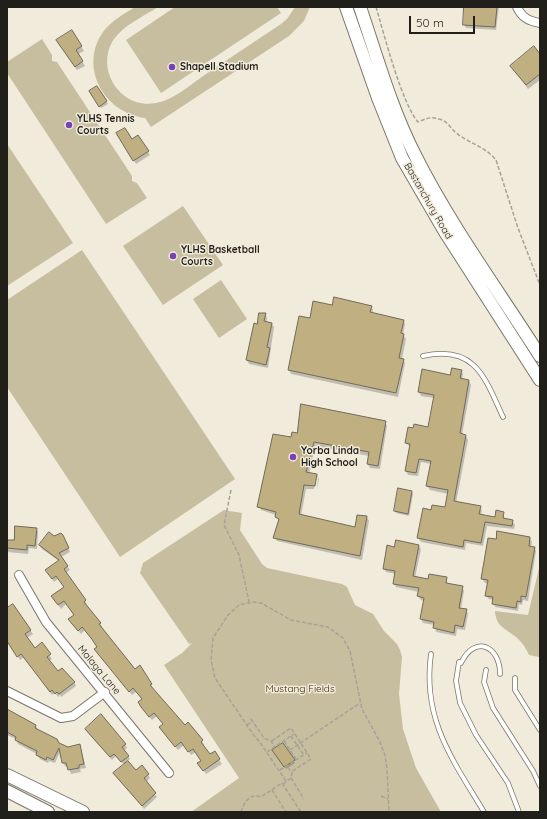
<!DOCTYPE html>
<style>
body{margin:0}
#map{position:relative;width:547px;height:819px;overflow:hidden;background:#f1ebdb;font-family:Quicksand,sans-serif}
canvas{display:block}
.frame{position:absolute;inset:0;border:8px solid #211f19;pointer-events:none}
.scale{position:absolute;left:409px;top:16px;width:66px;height:18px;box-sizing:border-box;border:2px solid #211f19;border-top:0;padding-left:5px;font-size:12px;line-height:14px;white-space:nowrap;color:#211f19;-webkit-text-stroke:3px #f1ebdb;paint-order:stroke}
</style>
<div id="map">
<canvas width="547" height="819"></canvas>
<div class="frame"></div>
<div class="scale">50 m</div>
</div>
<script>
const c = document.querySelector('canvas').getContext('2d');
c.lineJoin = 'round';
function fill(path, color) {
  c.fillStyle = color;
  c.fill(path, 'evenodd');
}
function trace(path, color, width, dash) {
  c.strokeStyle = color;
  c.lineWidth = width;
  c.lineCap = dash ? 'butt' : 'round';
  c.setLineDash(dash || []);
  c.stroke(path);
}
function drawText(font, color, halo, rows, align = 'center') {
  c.font = font + ' Quicksand,sans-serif';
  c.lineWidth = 3;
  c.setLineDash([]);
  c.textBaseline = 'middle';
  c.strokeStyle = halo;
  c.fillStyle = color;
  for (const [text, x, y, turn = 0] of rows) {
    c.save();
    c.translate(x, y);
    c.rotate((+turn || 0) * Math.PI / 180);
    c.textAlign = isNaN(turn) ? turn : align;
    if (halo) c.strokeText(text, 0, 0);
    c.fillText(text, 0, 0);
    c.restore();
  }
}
const green = new Path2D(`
 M135 7H158C144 16 124 25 114 39 94 69 121 110 156 103 173 100 189 86 203 76 229 59 255 41 281 24L287 19 295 7H310L304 21 289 36 151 127 145 118C105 113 78 68 103 32 111 21 124 14 135 7Z
 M175 7H277L281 13 161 93 126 40Z
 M42 39 52 55V61L57 62 132 176V181L137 183 147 198 106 224 7 73V62Z
 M7 144 73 243 7 286Z
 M183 206 223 265 163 305 123 246Z
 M82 250 235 479 120 557 7 387V300Z
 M221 280 247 319 219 338 193 299Z
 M224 510 242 513 240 530 262 564 267 568 342 584 347 587 355 605 373 614 384 631 397 644 400 650 402 657 399 694 403 729 416 768 441 812H191L239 778 164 665 182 653 192 643 189 644 140 573 143 563Z
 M540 564V657H539L529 655C526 648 522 642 516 637 505 628 496 627 495 611L528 615Z`);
const shadow = new Path2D(`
 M465 7H499L496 30 466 28 464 24Z
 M72 31 84 51 78 54 85 66 77 70 59 44Z
 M540 55V80L528 89 514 70Z
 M97 87 108 104 101 108 91 92Z
 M117 133 132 140 138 136 150 155 136 164Z
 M333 306H371L373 310 372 314 403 320 405 324 403 335 406 339 402 359 405 363 398 397 291 374 289 370 310 319Z
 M265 314 267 318 266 323 272 324 274 327 268 368 249 364 247 360 254 325H258Z
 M461 371 463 374 462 380 469 381 471 385 462 435 466 436 468 440 456 503 480 507 482 511 481 515 496 518 503 513 505 520 512 521 515 525 514 529 487 526 483 546 466 543 465 550 421 542 418 538 432 511 446 509 448 494 430 490 427 486 431 464 421 462 418 476 408 475 406 471 410 447 406 443 409 428H429L434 398 421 396 419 392Z
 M385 422 387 426 380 469 370 468 368 464 369 456 315 446 309 474 317 475 319 479 317 490 318 477H316L314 489H306L301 516 355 528 367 517 369 521 362 560 277 541 274 537 279 521 276 515 261 510 259 506 291 439 298 434Z
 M399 490 412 492 413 494 409 516 396 513 395 510Z
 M36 529 38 532 37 549 29 548 28 554 7 552V541H15Z
 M54 537 65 540 70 552 61 557 70 570 66 573 85 601 87 605 86 606 100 623 102 627 101 628 135 671 140 666 153 688 152 689 185 726 188 724 202 741 204 745 203 746 209 755 214 752 222 764 206 774 199 763 202 761 196 752 191 755 184 745 178 750 163 731 164 724 157 716 152 720 144 711 143 700 136 692 132 695 98 653V647L94 642 85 630 81 634 72 623 74 615 66 604 61 609 55 600 65 588 58 579 54 582 49 574 59 561 42 549 40 546Z
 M530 538 532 542 531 547 534 548 536 551 528 601 523 600 522 605 519 604 518 611 495 607 493 600 489 599 486 596 488 584 485 583 482 579 497 540Z
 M418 545 421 549 415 578 429 581 446 578 448 585 462 587 464 591 461 609 466 610 468 614 465 630 457 629 456 636 436 632 435 625 423 623 421 619 424 601 421 600 418 596 419 592 396 587 394 583 396 574 386 572 384 568 395 548Z
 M13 605 33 634 27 638 35 649 41 644 52 659 49 661 58 672 74 682 76 686 61 697 60 695 58 697 55 693 52 695 24 657 20 660 7 640V607L8 608Z
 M7 711 36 726 38 730 67 748 80 745 86 768 80 769 81 772 71 774 68 766 66 767 63 763 60 752 55 763 49 761 48 763 40 759 37 754 18 744 16 739 7 735Z
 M88 733 125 744 127 748 124 750 130 759 127 762 135 772 148 775 150 778 146 782 157 797 144 809 117 777 124 765 116 756 112 760Z
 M283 744 295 763 286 769 274 751Z`);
const building = new Path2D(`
 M464 7H497L495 27 463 25Z
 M72 30 82 46 76 50 83 61 75 67 56 40Z
 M534 46 540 54V74L526 85 510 66Z
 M97 86 107 101 99 107 89 91Z
 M125 128 132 139 138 135 149 151 133 161 116 133Z
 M334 297 372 306 370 312 404 320 401 333 404 334 399 358 404 359 396 393 288 370 299 316 310 318 313 301 332 305Z
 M259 313H266L264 321 272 323 267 347 270 348 266 365 246 360 254 323 257 324Z
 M452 368 462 370 460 378 469 380 460 433 466 435 454 501 481 506 479 514 495 517 496 510 504 512 503 518 513 520 512 526 485 522 481 543 464 540 463 547 417 538 423 508 431 510 432 505 445 507 448 490 426 486 431 461 419 459 416 473 405 471 410 444 405 443 408 427 413 428 414 424 428 427 434 395 418 392 422 369 450 375Z
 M301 404 386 421 378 466 367 464 369 452 314 442 306 472 317 474 315 486 304 485 299 514 355 527 357 515 367 516 360 556 273 538 279 519 275 517 276 512 257 507 273 434 291 437 292 432 297 433Z
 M398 488 412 491 408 514 394 511Z
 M15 526 37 528 35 546 27 545V550L7 548V540H14Z
 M497 531 530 537 529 546 535 547 526 597 521 596V602L517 601 516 608 492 604 493 597 485 596 488 580 481 579 488 538 496 539Z
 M49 532 54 536 61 533 63 535 69 548 59 553 68 566 64 569 86 600 84 602 101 623 99 624 135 669 140 665 152 684 150 685 185 725 188 722 203 740 201 742 210 754 215 751 220 759 203 771 197 763 201 761 193 749 188 752 181 742 175 747 159 727 163 724 154 713 149 717 141 707 138 702 142 699 133 688 129 692 94 649 97 647 91 638 82 627 78 631 68 619 74 615 64 601 58 605 51 596 64 587 56 576 52 579 45 570 59 560 39 545Z
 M396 540 419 545 413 576 428 579 429 574 447 577 446 583 463 586 459 608 467 609 463 627 455 625 454 633 433 628 434 622 420 619 424 598 417 596 419 588 393 584 395 571 383 569 387 545 394 547Z
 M13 604 31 630 25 634 35 648 42 642 51 654 47 657 58 671 62 668 75 682 59 694 57 692 55 694 52 690 50 692 21 654 17 657 10 646 7 641V608Z
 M7 709 36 725 35 728 57 739 59 743 68 747 80 744 84 764 79 765V768L68 770 66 763H62L59 748 53 760 47 757 46 760 36 755 37 751 15 740 16 737 7 732Z
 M101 714 126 744 122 747 129 756 121 762 114 754 110 757 85 729Z
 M283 743 295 760 284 767 272 750Z
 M128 761 136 770 142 765 149 774 144 778 156 793 142 806 113 773Z`);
const path = new Path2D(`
 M376 7C384 34 402 104 418 122 425 119 431 116 439 119 447 121 450 127 455 132 468 143 486 147 496 160L518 228 540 285
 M231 490 224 525 239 555 249 602
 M251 719 264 738 271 741 275 747
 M247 725 253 721
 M291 736 303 754
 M272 741 291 728 311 759 291 772
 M284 741 296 759
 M290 750 360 703
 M267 752 294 734
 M280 770 307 753
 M291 778 304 799
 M286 781 259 741 255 737 215 678 211 660 213 638 228 615 239 605 253 602 261 603 291 620 328 627 343 638 350 651 362 709 379 740 385 755 387 769 389 812
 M283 784 291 778 292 773 287 766
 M272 790 286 812
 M381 796 388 799
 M241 812C244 802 250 793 261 797L282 783 301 812`);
const lane = new Path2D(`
 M423 356C475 344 485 378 503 417
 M431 654C422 719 452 759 484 812
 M459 662 456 681 460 703 476 735 508 783 519 812
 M461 663C475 634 500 646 500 674
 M486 670 484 682 493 708 533 771 540 786
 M515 678V690L540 730`);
const street = new Path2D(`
 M517 7C522 18 529 21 540 23
 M19 575 46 622 169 773
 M7 691 61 718 73 716 105 692`);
const secondary = new Path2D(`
 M346 7 378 98 402 158 445 232 540 380
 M360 7C377 57 391 108 415 155 450 225 498 290 540 356
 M7 775 83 812
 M7 791 48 812`);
const markers = [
 [172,67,4,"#7941b8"],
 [69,125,4,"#7941b8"],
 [173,256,4,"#7941b8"],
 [293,457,4,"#7941b8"]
];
const poiNames = [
 ["Shapell Stadium",180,67],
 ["YLHS Tennis",77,119],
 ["Courts",77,131],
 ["YLHS Basketball",181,250],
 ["Courts",181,262],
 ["Yorba Linda",301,451],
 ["High School",301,463]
];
const streetNames = [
 ["Bastanchury Road",428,201,60],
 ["Malaga Lane",99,670,50]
];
const parkNames = [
 ["Mustang Fields",300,689]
];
fill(green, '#c7bea0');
fill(shadow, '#0003');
fill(building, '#c0af80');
trace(building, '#6f6a5c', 1);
trace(lane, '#7b7668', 5.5);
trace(street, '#7b7668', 10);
trace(secondary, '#7b7668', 14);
trace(path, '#a6a195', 1.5, [4, 2]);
trace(lane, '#fff', 4);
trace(street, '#fff', 8);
trace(secondary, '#fff', 12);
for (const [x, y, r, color] of markers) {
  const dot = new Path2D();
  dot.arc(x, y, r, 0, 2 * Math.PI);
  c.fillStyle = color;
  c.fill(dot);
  trace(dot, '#f1ebdb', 1.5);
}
drawText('bold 10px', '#211f19', '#f1ebdb', poiNames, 'left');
drawText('10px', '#211f19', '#f1ebdb', streetNames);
drawText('10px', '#372b02', '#f1ebdb', parkNames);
</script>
